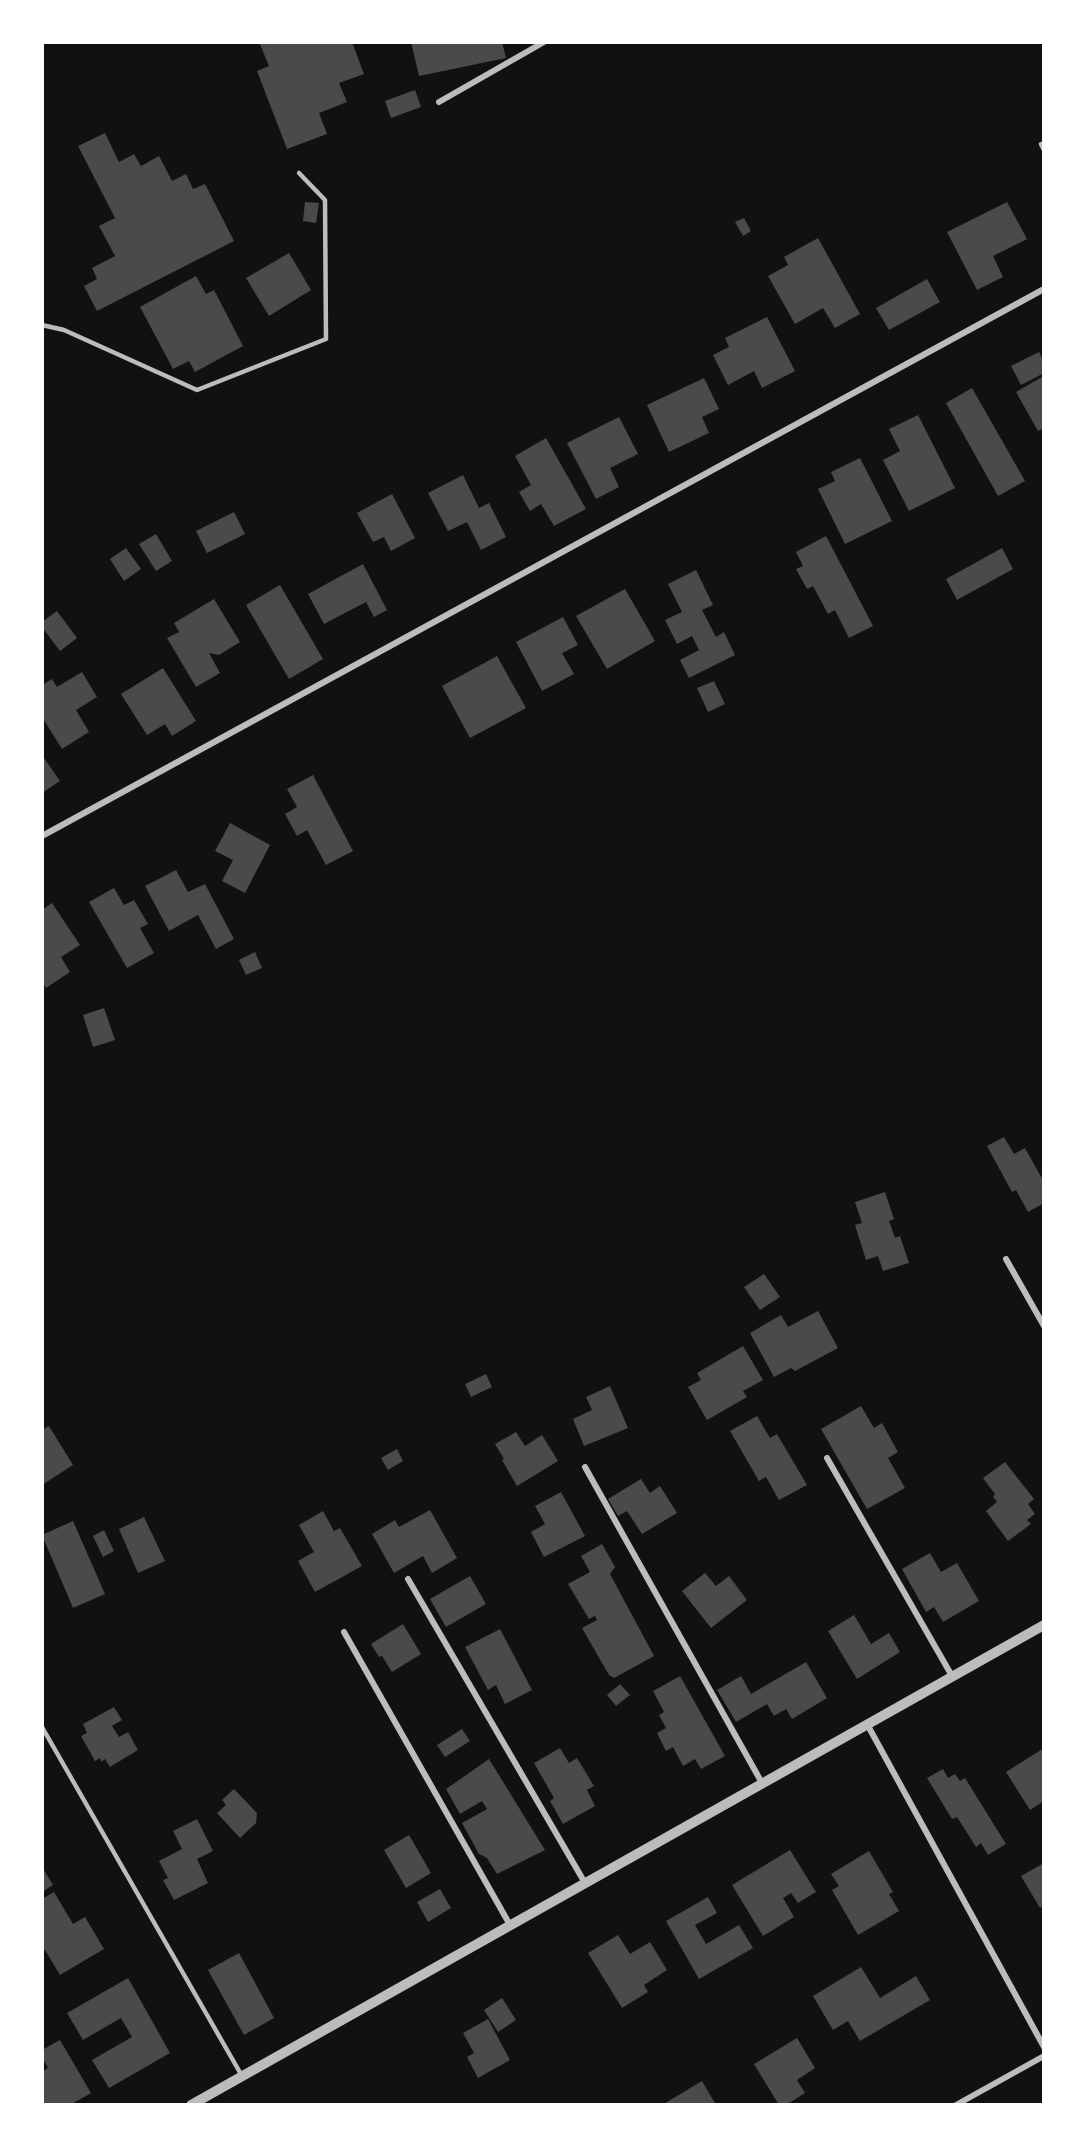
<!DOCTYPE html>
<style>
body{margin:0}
#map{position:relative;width:1086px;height:2147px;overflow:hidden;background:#111;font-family:"Exo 2",sans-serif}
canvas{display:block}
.frame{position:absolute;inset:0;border:44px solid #fff;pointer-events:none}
</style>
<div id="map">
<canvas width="1086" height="2147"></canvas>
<div class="frame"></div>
</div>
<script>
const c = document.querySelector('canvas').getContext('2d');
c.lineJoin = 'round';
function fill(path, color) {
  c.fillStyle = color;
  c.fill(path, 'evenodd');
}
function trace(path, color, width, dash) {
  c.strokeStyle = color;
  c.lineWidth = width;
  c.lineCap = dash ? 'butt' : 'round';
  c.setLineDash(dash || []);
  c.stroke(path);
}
const building = new Path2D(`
 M259 42H321V44L352 42 364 74 339 83 347 102 319 113 327 134 287 149 257 71 269 66Z
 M411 42H502L506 58 419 76Z
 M415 90 421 107 391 118 385 101Z
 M105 133 119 162 134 154 141 166 159 156 172 181 186 174 193 189 205 184 234 241 97 311 84 286 97 279 92 268 115 256 99 226 115 218 78 146Z
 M305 202 319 203 316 223 303 221Z
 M1007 202 1027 239 993 256 1003 277 977 290 947 232Z
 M744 218 751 231 743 236 735 222Z
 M818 238 860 314 835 328 823 308 795 324 768 276 788 265 784 257Z
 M289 253 311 290 269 316 246 278Z
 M196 276 206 294 214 290 243 346 195 372 189 361 173 369 140 307Z
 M927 279 940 302 889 330 876 308Z
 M767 317 795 371 762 388 754 371 728 385 713 355 729 347 725 338Z
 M1039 352 1044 362V373L1021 385 1011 366Z
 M1042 377 1044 382V428L1038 431 1016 392Z
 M704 378 719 409 702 417 709 433 669 452 647 405Z
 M972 388 1025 481 998 496 946 403Z
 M918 415 955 488 909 511 883 460 900 451 889 429Z
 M619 417 638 454 610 468 619 487 596 499 567 443Z
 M546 438 586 509 554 526 541 504 530 511 519 492 531 485 515 456Z
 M860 458 892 521 845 544 818 489 835 481 831 472Z
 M463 475 479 508 489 503 506 537 481 550 467 522 448 531 428 493Z
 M392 494 415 538 391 551 384 537 373 542 357 513Z
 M234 512 245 534 207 553 196 531Z
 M156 534 172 561 156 571 139 544Z
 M826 536 873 626 849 638 835 610 828 614 813 586 807 589 796 569 803 566 796 552Z
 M126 548 141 569 124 581 110 559Z
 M1002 548 1013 569 957 600 946 579Z
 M363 564 387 610 374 617 366 602 324 624 308 594Z
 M696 570 713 605 702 610 716 637 724 632 735 655 689 678 680 660 699 650 692 636 677 644 665 620 682 612 668 584Z
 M280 585 323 659 289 679 246 605Z
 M625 589 655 641 607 669 576 616Z
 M214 599 240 642 219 655 209 653 220 673 196 687 167 638 179 632 174 623Z
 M57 611 77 638 60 651 42 627V622Z
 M563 617 578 645 562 653 574 674 542 691 516 642Z
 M497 656 526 708 470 738 442 686Z
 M163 668 196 721 172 736 165 724 147 735 121 694Z
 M82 672 97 697 76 710 89 732 62 749 42 717V685L52 679 57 687Z
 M714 681 725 704 708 712 697 688Z
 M42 755 60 781 42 793Z
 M313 775 353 851 326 865 307 830 297 836 285 814 297 807 287 789Z
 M230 823 270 845 245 893 222 881 233 860 215 851Z
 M176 870 188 892 205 884 234 939 216 949 198 915 169 931 145 886Z
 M114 888 124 905 134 900 148 924 140 928 154 953 127 968 89 902Z
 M52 903 80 945 61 957 70 972 46 988 42 981V910Z
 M255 952 262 968 246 975 239 960Z
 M104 1008 115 1040 93 1047 83 1015Z
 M1004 1137 1014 1154 1025 1148 1044 1182V1203L1028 1212 1016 1190 1012 1192 987 1146Z
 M885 1192 894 1219 889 1221 895 1238 900 1236 909 1263 883 1271 878 1256 866 1260 855 1225 862 1223 855 1202Z
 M764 1274 780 1297 760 1310 744 1287Z
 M818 1311 838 1348 795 1371 791 1368 774 1377 750 1333 781 1315 788 1327Z
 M743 1346 763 1380 743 1391 747 1397 707 1420 688 1387 701 1380 697 1373Z
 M486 1374 492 1387 471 1397 465 1384Z
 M610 1386 628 1428 584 1446 573 1419 592 1410 586 1397Z
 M861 1406 874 1428 882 1423 898 1452 888 1458 905 1488 867 1509 821 1429Z
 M757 1416 770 1438 777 1434 807 1485 779 1500 766 1477 759 1481 730 1431Z
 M49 1426 73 1465 42 1485V1430Z
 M516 1432 525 1446 542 1435 558 1461 517 1486 502 1460 504 1459 495 1444Z
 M397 1449 403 1461 388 1470 381 1458Z
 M1005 1462 1034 1499 1028 1504 1035 1514 1027 1520 1031 1524 1008 1541 986 1511 997 1502 993 1497 995 1494 983 1478Z
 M641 1479 650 1493 660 1486 677 1513 642 1534 627 1511 618 1516 608 1499Z
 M561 1492 585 1536 544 1557 531 1532 545 1524 535 1506Z
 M430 1510 457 1558 432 1573 423 1556 394 1573 372 1534 395 1520 399 1527Z
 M323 1511 334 1531 340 1528 362 1566 315 1592 298 1561 314 1552 299 1525Z
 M144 1517 165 1561 138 1573 119 1529Z
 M73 1521 105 1594 73 1608 42 1535Z
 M104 1530 114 1551 103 1557 93 1536Z
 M602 1544 615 1567 610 1574 654 1656 614 1678 609 1675 582 1628 597 1620 595 1616 589 1619 568 1584 590 1572 581 1556Z
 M930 1553 941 1572 957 1563 979 1601 943 1622 934 1607 926 1612 902 1569Z
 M705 1573 716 1586 729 1576 747 1600 711 1628 682 1591Z
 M470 1576 486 1604 446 1627 430 1599Z
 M854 1615 871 1644 889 1633 900 1652 857 1679 828 1631Z
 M403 1624 421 1654 392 1672 382 1656 379 1657 371 1644Z
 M500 1629 532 1690 505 1704 496 1685 488 1690 465 1647Z
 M806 1662 827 1698 792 1719 786 1709 774 1716 767 1704 736 1722 717 1690 741 1676 751 1694Z
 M680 1676 725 1756 701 1769 695 1759 683 1766 673 1747 666 1751 657 1733 666 1728 659 1715 664 1712 653 1691Z
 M620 1684 630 1695 616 1706 607 1695Z
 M114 1707 122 1720 112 1726 119 1737 128 1732 138 1750 110 1767 105 1759 101 1762 100 1758 95 1761 81 1736 87 1733 83 1724Z
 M462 1729 470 1741 445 1757 437 1745Z
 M560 1748 569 1763 577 1758 594 1786 587 1790 595 1806 563 1824 550 1801 554 1798 534 1763Z
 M1044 1748V1801L1030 1810 1006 1772Z
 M489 1759 545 1850 497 1874 487 1858 479 1854 462 1823 487 1809 482 1801 460 1814 446 1789Z
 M943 1769 948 1778 955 1774 960 1781 965 1778 1006 1844 988 1855 981 1843 976 1847 957 1817 952 1819 927 1778Z
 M234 1789 257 1813 256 1823 240 1838 217 1813 226 1805 222 1800Z
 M197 1819 213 1851 197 1859 208 1883 174 1900 163 1880 168 1878 159 1861 182 1849 173 1831Z
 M409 1835 431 1873 406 1888 384 1850Z
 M790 1850 816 1892 798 1903 791 1893 783 1898 794 1917 763 1936 732 1885Z
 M869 1851 893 1892 889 1894 899 1911 858 1935 832 1890 839 1886 831 1874Z
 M1044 1863V1905L1040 1908 1021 1876Z
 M42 1867 53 1885 42 1892Z
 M440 1889 451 1908 428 1922 417 1902Z
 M54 1892 73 1924 85 1917 104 1949 60 1975 45 1950 42 1952V1899Z
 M708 1897 717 1913 695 1925 706 1944 739 1925 753 1948 699 1979 666 1921Z
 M618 1935 630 1954 650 1942 667 1970 644 1985 648 1992 622 2008 588 1953Z
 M239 1953 274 2018 244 2035 208 1970Z
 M861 1967 880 1998 916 1976 930 2000 860 2041 848 2021 833 2030 813 1996Z
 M128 1978 170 2053 109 2088 92 2060 132 2037 121 2018 83 2040 67 2013Z
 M502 1998 516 2020 498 2032 484 2010Z
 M488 2019 510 2060 478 2078 467 2057 474 2053 463 2033Z
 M797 2038 815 2068 797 2080 805 2093 786 2105H779L754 2064Z
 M60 2040 91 2093 70 2105H42V2072L48 2068 42 2057V2050Z
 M702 2081 716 2105H662Z`);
const service = new Path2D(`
 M1041 144 1044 150
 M42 325 64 330 197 390 326 339 325 200 299 173
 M42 1727 242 2076`);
const minor = new Path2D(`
 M439 102 544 42
 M42 836 1044 289
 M1006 1259 1044 1326
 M827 1458 952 1676
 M585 1467 762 1783
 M408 1579 585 1883
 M344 1632 510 1925
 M867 1724 1044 2047
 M956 2105 1044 2056`);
const tertiary = new Path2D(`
 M191 2105 1044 1625`);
fill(building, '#4a4a4a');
trace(service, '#bcbcbc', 4.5);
trace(minor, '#bcbcbc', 6);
trace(tertiary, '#bcbcbc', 10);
</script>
